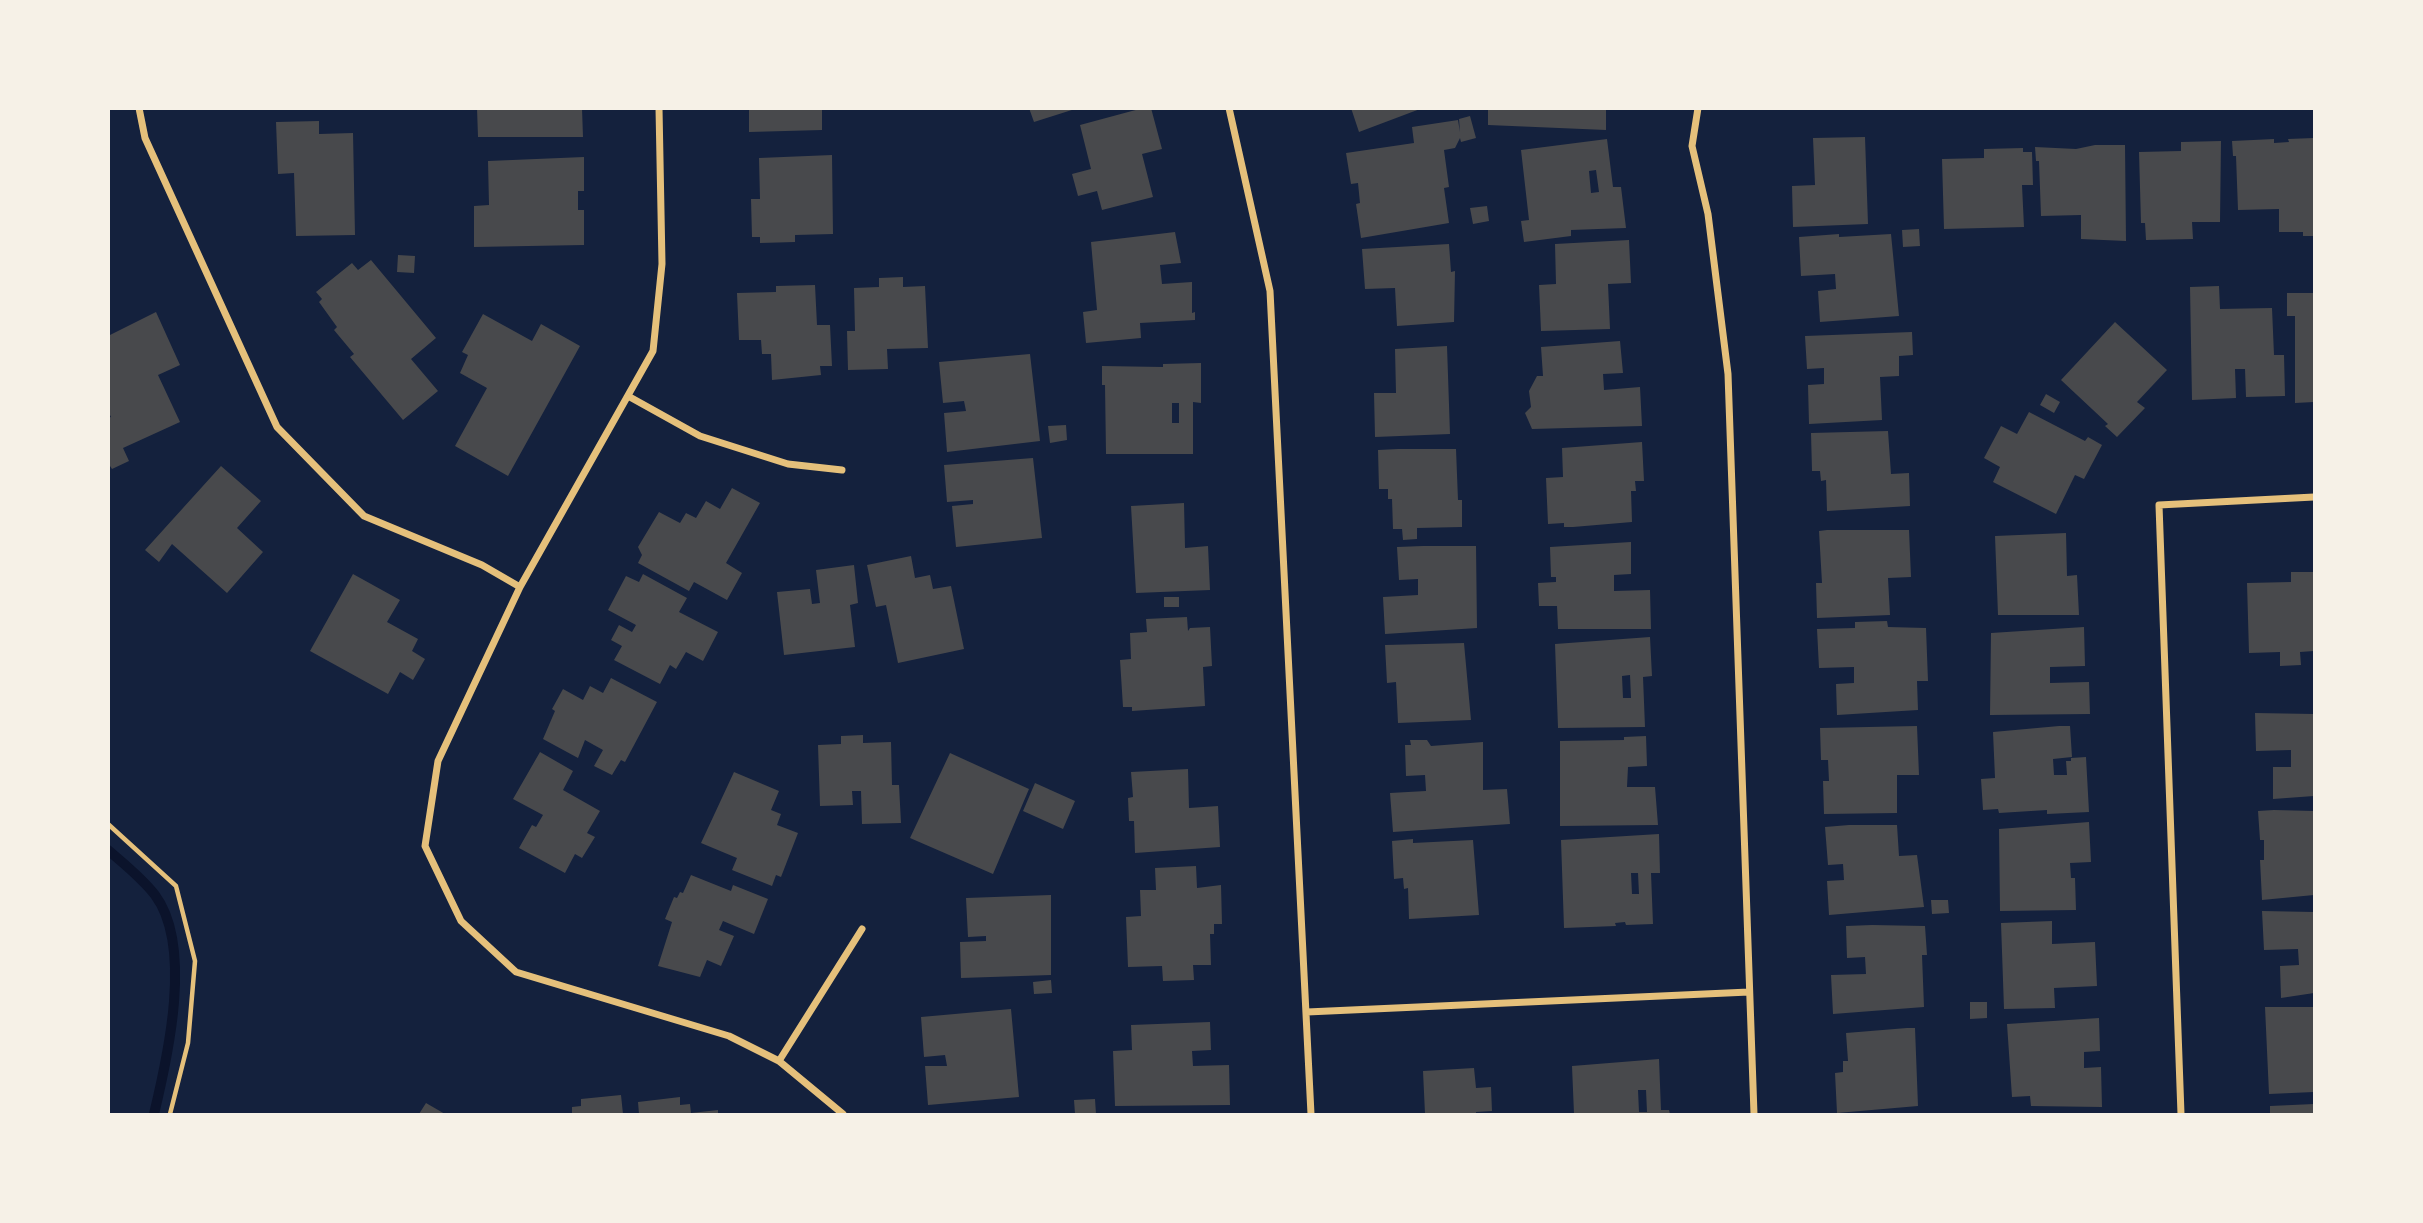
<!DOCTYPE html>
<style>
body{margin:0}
#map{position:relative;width:2423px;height:1223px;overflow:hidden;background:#14213d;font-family:Roboto,sans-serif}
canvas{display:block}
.frame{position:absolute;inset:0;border:110px solid #f6f1e7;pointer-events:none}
</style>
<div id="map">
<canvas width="2423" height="1223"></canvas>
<div class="frame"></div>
</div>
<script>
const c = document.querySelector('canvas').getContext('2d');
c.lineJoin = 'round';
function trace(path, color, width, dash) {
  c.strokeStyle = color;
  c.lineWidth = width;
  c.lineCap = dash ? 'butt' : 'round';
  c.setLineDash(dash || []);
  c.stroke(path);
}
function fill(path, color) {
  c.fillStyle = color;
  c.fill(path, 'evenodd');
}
const stream = new Path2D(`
 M108 850C124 864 142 878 155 895 193 946 168 1056 154 1114`);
const building = new Path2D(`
 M477 108H582L583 137H478Z
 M749 108H822V130L749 132Z
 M1029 108H1075V109L1034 122Z
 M1143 108H1151L1162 149 1142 154 1153 197 1102 210 1097 191 1078 196 1072 174 1091 169 1080 125Z
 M1351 108H1420V109L1359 132Z
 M1488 108H1606V130L1488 125Z
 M1470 116 1476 138 1461 142 1460 138 1455 148 1444 150 1449 187 1444 188 1449 223 1361 238 1356 204 1360 203 1358 183 1351 184 1346 153 1414 143 1412 127 1458 120 1460 132 1459 119Z
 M319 121V134L353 133 355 235 296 236 294 173 278 174 276 122Z
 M1865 137 1868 224 1793 227 1792 186 1815 185 1813 138Z
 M2314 138V236H2303V232H2279V209L2238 210 2236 156H2233L2232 141 2274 139V143L2289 142 2288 139Z
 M1607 139 1613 187H1621L1626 228 1571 230V236L1524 242 1521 221 1529 220 1521 150ZM1596 170 1599 192 1591 193 1589 171Z
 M2221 141 2220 222H2192L2193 239 2146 240 2145 223H2141L2139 152 2181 151V142Z
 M2095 145H2125L2126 241 2081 239V215L2041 216 2039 161H2036L2035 147 2076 149Z
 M2023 148V152H2032L2033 185H2022L2024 227 1944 229 1942 159 1984 158V149Z
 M832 155 833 234 795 235V242L760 243V237H752L751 199H760L759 158Z
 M584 157V191H578V210H584V245L474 247V206L489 205 488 161Z
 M1487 206 1489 221 1473 224 1470 208Z
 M1919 229 1920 246 1903 247 1902 230Z
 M1175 232 1181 263 1160 265 1162 284 1192 282V313L1195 312V320L1140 323 1141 338 1086 343 1083 312 1097 310 1091 242Z
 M1839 234V237L1891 234 1899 316 1820 322 1818 291 1836 289 1835 274 1801 276 1799 237Z
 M1629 240 1631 283 1608 284 1610 329 1541 331 1539 285 1556 284 1555 244Z
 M1449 244 1451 272 1455 271 1454 322 1397 326 1395 288 1365 289 1362 249Z
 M398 255 415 256 414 273 397 272Z
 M371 260 436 338 411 359 438 391 403 420 350 357 354 354 334 330 337 327 319 302 322 299 316 292 352 263 358 270Z
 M903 277V287L925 286 928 348 887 349 888 369 848 370 847 331H855L854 288 879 287V278Z
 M815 285 817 325H830L832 366H820L821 375 772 380 771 354H762L761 340H739L737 293 776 292V286Z
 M2219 286 2220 309 2272 308 2274 355H2284L2285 396 2246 397 2245 369H2235L2236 398 2192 400 2190 287Z
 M2287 293H2314V402L2295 403V316H2287Z
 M156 312 180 365 158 375 180 422 123 448 129 461 112 469 108 463V418L111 417 108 411V336Z
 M483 314 532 341 541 324 580 346 508 476 455 446 487 388 460 373 468 355 462 352Z
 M2115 322 2167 370 2137 402 2145 408 2117 437 2105 426 2108 424 2061 380Z
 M1912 332 1913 355 1899 356V376L1880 377 1882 420 1809 424 1808 385 1824 384V368L1807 369 1805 336Z
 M1620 341 1623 373 1603 374 1604 390 1640 387 1642 426 1532 429 1525 413 1531 407 1529 391 1537 376H1543L1541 347Z
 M1447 346 1450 434 1375 437 1374 393H1396L1395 349Z
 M1030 354 1040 441 947 452 944 413 966 411 964 401 943 403 939 362Z
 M1201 363V403L1193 402V454H1106L1105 385H1102V366L1163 367V364ZM1172 403H1179V423H1172Z
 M2046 394 2060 402 2054 413 2040 405Z
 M2029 412 2085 441 2088 437 2102 445 2084 479 2075 475 2056 514 1993 482 2000 467 1984 458 2001 426 2017 434Z
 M1066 425 1067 440 1050 443 1048 426Z
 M1888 431 1891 474 1909 473 1910 506 1827 511 1826 480 1821 481 1820 471H1812L1811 433Z
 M1642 442 1644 481H1635L1636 491H1631L1632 522 1573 527H1564V523L1548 524 1546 478 1563 477 1562 448Z
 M1398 449H1456L1458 500H1462V527L1417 528V539L1403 540 1402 529H1393L1392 499H1388V489H1379L1378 450Z
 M1033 458 1042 538 956 547 952 506 973 504V500L947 502 944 465Z
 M221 466 261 501 237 528 263 552 227 593 172 544 159 562 145 550Z
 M732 488 760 503 726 563 742 573 727 600 694 582 689 591 638 563 642 555 638 547 659 512 680 523 686 513 696 518 706 501 720 509Z
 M1184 503 1185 548 1208 546 1210 590 1136 593 1131 506Z
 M1827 530H1909L1911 577 1888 578 1890 615 1817 618 1816 583H1822L1819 531Z
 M2066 533 2067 576 2077 575 2079 615H1998L1995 536Z
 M1631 542V574L1614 575V591L1650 590 1651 629H1558L1557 606H1539L1538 583 1556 582V577H1551L1550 547Z
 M1423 546H1476L1477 628 1385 634 1383 597 1418 595V579L1399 580 1397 547Z
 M911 556 915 578 930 575 933 589 951 586 964 649 898 663 886 605 876 607 867 565Z
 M854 565 858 603 850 605 855 647 784 655 777 592 810 589 812 604 820 603 816 570Z
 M2291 572H2314V651L2300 652 2301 665 2280 666V652L2249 653 2247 583 2291 582Z
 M353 574 400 600 387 622 418 639 412 651 425 659 413 680 400 672 388 694 310 651Z
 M643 574 687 598 679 612 718 632 703 661 686 652 676 669 670 665 660 684 614 660 622 646 611 640 619 625 632 632 636 625 608 610 626 576 639 582Z
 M1164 597H1179V607H1164Z
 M1187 617 1188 631 1190 628 1210 627 1212 666 1203 667 1205 706 1132 711V707H1123L1120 660 1131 659 1130 633 1147 632 1146 619Z
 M1887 621 1888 627 1926 628 1928 681H1917L1918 710 1837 715 1836 684 1854 683V667L1819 668 1817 629 1855 628V622Z
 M2084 627 2085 666 2050 667V683L2089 682 2090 714 1990 715 1991 633Z
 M1650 637 1652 676 1643 677 1645 727 1558 728 1555 644ZM1630 675 1631 698H1623L1622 676Z
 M1464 643 1471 720 1398 723 1396 682 1387 683 1385 645Z
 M611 678 657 702 625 762 621 760 612 775 594 766 603 750 585 740 578 758 543 739 555 711 552 709 563 689 583 700 590 686 603 693Z
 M2255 713 2314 714V796L2273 799V767H2291V750L2256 751Z
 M1917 726 1919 775H1897V813L1824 814 1823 781H1829L1828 760H1821L1820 728Z
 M2059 726H2070L2072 757 2053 759 2054 775H2067L2066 761H2071V758L2086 757 2089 812 2047 814V810L1999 813 1998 809 1983 810 1981 779 1995 778 1993 732Z
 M863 735V743L891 742 892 785H899L901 823 862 824 861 791H852L853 805 820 806 818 745 841 744V736Z
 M1646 736 1647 766 1628 767 1627 787H1655L1658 825 1560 826V741L1624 740V737Z
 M1410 740H1427L1431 746 1483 742V790L1507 789 1510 824 1393 832 1390 793 1426 791 1425 775 1406 776 1405 745H1411Z
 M540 752 573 771 563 790 600 811 587 833 595 837 582 858 575 854 565 873 519 848 532 825 536 827 543 815 513 799Z
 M950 753 1029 789 993 874 910 838Z
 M1188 769 1189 808 1218 806 1220 847 1135 853 1134 821H1129L1128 798 1133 797 1131 772Z
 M734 772 779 791 771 810 781 814 777 825 798 833 781 877 776 875 772 886 732 870 737 858 701 843Z
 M1035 783 1075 801 1063 829 1023 811Z
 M2274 810 2314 811V895L2262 900 2260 860H2264V840H2260L2258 811Z
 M2089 822 2091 862 2070 863 2071 878H2075L2076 910 2000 911 1999 829Z
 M1849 825H1897L1899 856 1917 855 1924 907 1829 915 1827 881 1844 880 1843 864 1828 865 1825 827Z
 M1659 834 1660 873H1651L1653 924 1626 925 1625 922 1615 923 1616 926 1564 928 1561 840ZM1631 873H1638L1639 894H1632Z
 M1413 839V843L1473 840 1479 915 1409 919 1408 888 1404 889 1403 878 1394 879 1392 841Z
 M1196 866 1197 888 1221 885 1222 924H1214V934H1210L1211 965H1193L1194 980 1163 981 1162 966 1128 967 1126 917 1141 916 1140 890H1156L1155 868Z
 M691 875 731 891 733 885 768 899 754 934 723 921 719 930 734 936 721 966 707 960 700 977 658 966 672 922 665 919 674 897 677 898 680 892 683 893Z
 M1051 895V975L961 978 960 942 986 941V936L968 937 966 898Z
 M1931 900H1948L1949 913 1932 914Z
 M2262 911 2314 912V993L2281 998 2280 966 2299 965 2298 949 2264 950Z
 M2052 921V944L2095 942 2097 986 2054 988 2055 1008 2004 1009 2001 923Z
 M1872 925 1925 926 1927 955H1922L1924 1007 1833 1014 1831 975 1866 974 1865 957 1847 958 1846 926Z
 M1051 980 1052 993 1034 994 1033 982Z
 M1970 1002H1987V1018L1970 1019Z
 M2265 1007H2314V1092L2269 1094Z
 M1011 1009 1019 1097 928 1105 925 1066H947L945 1055 924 1057 921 1017Z
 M2099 1018 2100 1051 2084 1052V1068L2101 1067 2102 1107 2031 1106 2030 1096 2012 1097 2007 1024Z
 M1210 1022 1211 1050 1192 1051 1193 1066 1229 1065 1230 1105 1115 1106 1113 1051 1132 1050 1131 1025Z
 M1907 1028H1915L1918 1106 1837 1113 1835 1073 1843 1072V1061H1848L1846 1033Z
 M1659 1059 1661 1110H1669L1670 1114H1574L1572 1066ZM1638 1090H1646L1647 1112H1639Z
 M1474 1068 1476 1088 1491 1087 1492 1111 1476 1112V1114H1425L1423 1071Z
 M621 1095 623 1114H572V1107L581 1106V1099Z
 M680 1097V1105L690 1104 691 1113 718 1110V1114H639L638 1102Z
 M1095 1099 1096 1114H1075L1074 1100Z
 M426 1103 445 1114H419Z
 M2314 1104V1114H2270V1106Z`);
const path = new Path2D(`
 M108 824 176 886 195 961 188 1043 170 1114`);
const minor = new Path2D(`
 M139 108 145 138 277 427 364 516 482 565 520 587
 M659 108 662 264 653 351 520 587 438 761 425 846 461 921 516 972 729 1036 779 1061 843 1114
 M1229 108 1270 291 1311 1114
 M1698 108 1692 146 1708 214 1728 374 1754 1114
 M628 396 700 436 788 464 842 470
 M1307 1012 1749 992
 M779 1061 862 929
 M2181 1114 2159 505 2314 497`);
trace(stream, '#0b132b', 10);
fill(building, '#48494c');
trace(path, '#e5c07b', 4.5);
trace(minor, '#e5c07b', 7);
</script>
